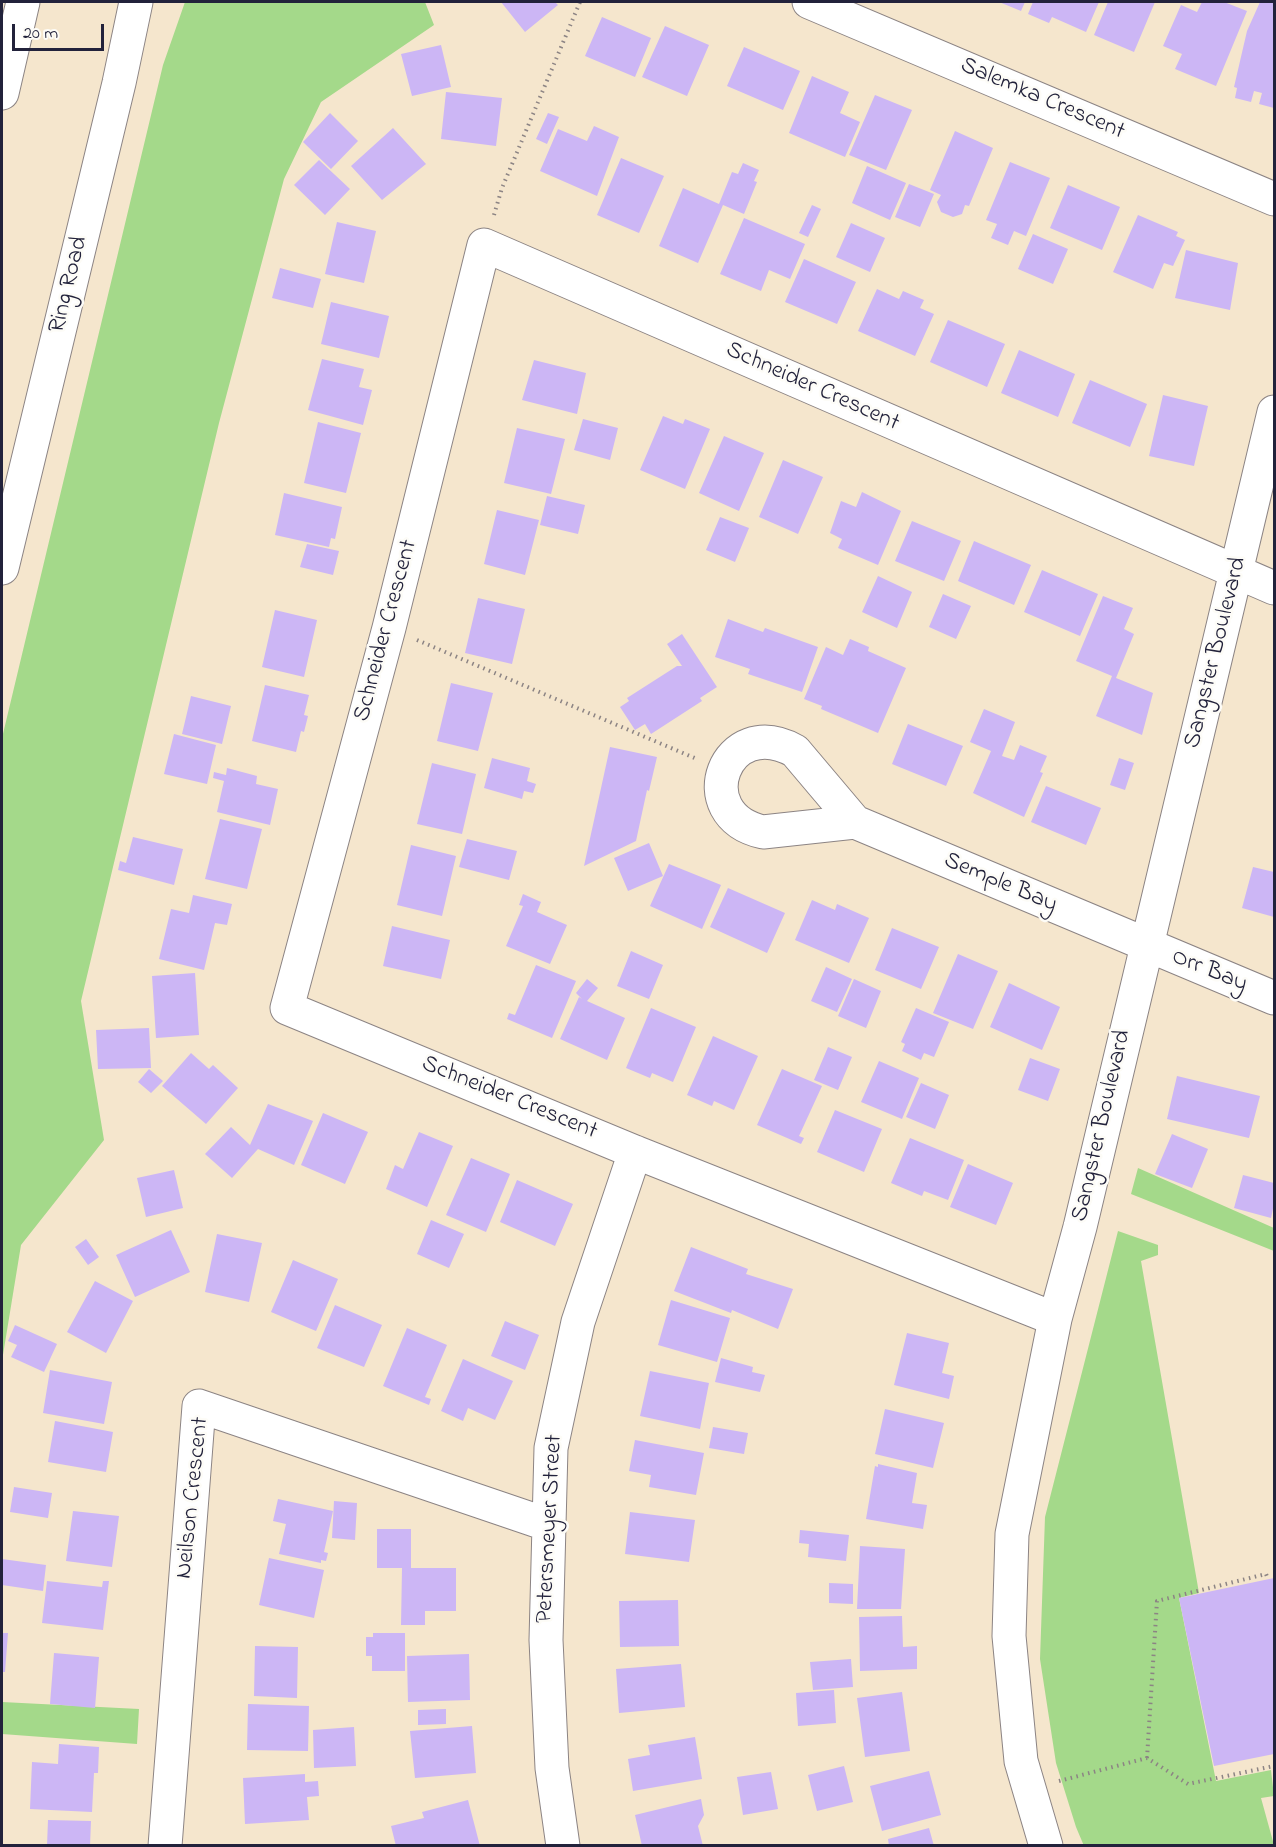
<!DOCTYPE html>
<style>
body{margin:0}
#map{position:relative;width:1276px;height:1847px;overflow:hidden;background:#f5e6cd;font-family:"Indie Flower",sans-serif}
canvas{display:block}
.frame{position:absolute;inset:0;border:3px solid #22223b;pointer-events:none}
.scale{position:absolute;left:12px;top:24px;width:92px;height:27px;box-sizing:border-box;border:3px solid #22223b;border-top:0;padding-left:8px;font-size:18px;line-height:21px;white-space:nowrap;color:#22223b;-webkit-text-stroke:4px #fdfcf7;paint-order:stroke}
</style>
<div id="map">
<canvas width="1276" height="1847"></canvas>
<div class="frame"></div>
<div class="scale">20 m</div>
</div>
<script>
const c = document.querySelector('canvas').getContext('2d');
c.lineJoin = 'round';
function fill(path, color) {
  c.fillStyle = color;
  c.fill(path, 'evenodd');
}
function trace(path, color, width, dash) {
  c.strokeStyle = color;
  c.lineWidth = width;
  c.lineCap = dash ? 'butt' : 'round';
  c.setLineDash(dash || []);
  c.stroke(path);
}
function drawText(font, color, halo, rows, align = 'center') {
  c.font = font + ' "Indie Flower",sans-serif';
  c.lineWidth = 5;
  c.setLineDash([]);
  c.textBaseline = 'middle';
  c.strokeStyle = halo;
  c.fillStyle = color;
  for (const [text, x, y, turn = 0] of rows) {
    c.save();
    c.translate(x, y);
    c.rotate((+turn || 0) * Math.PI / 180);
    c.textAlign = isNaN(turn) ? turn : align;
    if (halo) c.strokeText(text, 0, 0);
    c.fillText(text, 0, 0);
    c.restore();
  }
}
const green = new Path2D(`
 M185 2H425L434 25 321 102 284 179 219 423 81 1001 104 1140 21 1245 2 1361V738L163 65Z
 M1138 1168 1274 1228V1251L1131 1194Z
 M1118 1231 1158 1245V1255L1141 1261 1199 1593 1179 1598 1216 1781 1271 1770 1274 1796 1261 1798 1274 1845 1084 1846 1076 1827 1056 1763 1040 1659 1045 1517Z
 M2 1702 139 1709 137 1744 2 1734Z`);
const building = new Path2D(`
 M501 2H555L558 5 525 32Z
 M999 2H1025L1021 11Z
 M1033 2H1099L1086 32 1052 17 1049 23 1028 14Z
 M1108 2H1155L1134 52 1094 35Z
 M1202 2H1224L1247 11 1216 86 1175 69 1182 54 1163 46 1181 5 1197 12Z
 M1260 2H1274V108L1259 104 1262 93 1254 91 1251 102 1235 98 1237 88 1234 87 1247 31Z
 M602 17 651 38 635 77 585 56Z
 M665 26 709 45 687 96 642 77Z
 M441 45 451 87 412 96 401 54Z
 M744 47 800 71 783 110 727 86Z
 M812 76 849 92 840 113 860 122 845 157 789 133Z
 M446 92 502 98 496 146 441 139Z
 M875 95 912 110 886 170 849 155Z
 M330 113 358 141 331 169 303 142Z
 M548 113 559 117 547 144 536 139Z
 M594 126 619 137 597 196 540 171 558 129 587 141Z
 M393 128 426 164 382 200 351 166Z
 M955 131 993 148 969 206 965 205 962 214 953 217 941 212 937 202 941 195 930 190Z
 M621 158 664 176 639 233 597 215Z
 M319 160 350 189 325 215 294 185Z
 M1010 162 1050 178 1026 236 1014 231 1008 245 991 238 997 224 986 220Z
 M743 163 759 170 754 181 757 182 744 214 723 205 698 263 659 246 683 188 719 204 732 172 738 174Z
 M867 166 906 183 890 220 852 203Z
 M909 184 934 194 920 227 895 217Z
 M1068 185 1120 207 1102 250 1050 228Z
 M812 205 821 209 808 237 799 233Z
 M1138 215 1178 232 1176 236 1185 240 1173 266 1164 263 1153 289 1113 272Z
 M744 218 805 244 790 279 769 270 761 291 720 274Z
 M337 222 376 231 364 283 325 274Z
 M851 223 885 238 870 272 836 257Z
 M1033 234 1068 249 1053 284 1018 269Z
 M1186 250 1238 263 1230 310 1175 298Z
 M804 259 856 282 837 324 785 302Z
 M280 268 321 279 313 308 272 298Z
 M877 289 899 299 903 291 924 300 920 308 934 314 915 356 858 331Z
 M331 302 389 316 379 358 321 344Z
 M948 320 1005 344 987 387 930 362Z
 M1019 350 1075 374 1058 417 1001 393Z
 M322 359 364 369 359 387 372 390 363 425 308 410Z
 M534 360 586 373 577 414 522 400Z
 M1090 380 1147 404 1130 447 1072 423Z
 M1163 395 1208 406 1194 466 1149 456Z
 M663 416 683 424 685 419 710 429 685 489 640 470Z
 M583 419 618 428 610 460 574 450Z
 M318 422 361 433 346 493 304 483Z
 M517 428 565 439 551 494 504 483Z
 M724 436 764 453 739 511 699 493Z
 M783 460 823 477 798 534 759 517Z
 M862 492 901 511 878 565 838 548 842 539 830 533 841 501 856 507Z
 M284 493 342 507 335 539 331 538 329 547 275 535Z
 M547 496 585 505 578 534 540 525Z
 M497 510 539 520 525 575 484 564Z
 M720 517 749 528 735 562 706 550Z
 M912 521 961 541 944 581 895 561Z
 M974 541 1031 565 1014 605 958 581Z
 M307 544 339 551 333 575 300 567Z
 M1042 570 1098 594 1080 636 1024 612Z
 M878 576 912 592 897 628 862 612Z
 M943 594 971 606 956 639 929 627Z
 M1103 596 1133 608 1124 629 1134 634 1116 678 1153 693 1142 735 1096 716 1112 676 1076 661Z
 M478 598 525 609 512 664 465 653Z
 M275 610 317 620 304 677 262 667Z
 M728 619 763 632 765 628 818 647 802 692 748 674 750 669 715 657Z
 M682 634 717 687 700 698 702 701 651 734 645 724 635 730 620 707 629 701 627 698 677 666H682L667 644Z
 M850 639 869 647 868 651 906 668 878 733 821 709 822 706 804 699 826 647 843 655Z
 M451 683 493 693 478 751 437 741Z
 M265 685 309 695 304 715 308 716 304 732 301 731 296 752 252 741Z
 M191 696 231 706 222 744 182 734Z
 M984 709 1015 722 1002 756 1014 760 1020 745 1047 756 1040 772 1043 773 1024 817 973 793 991 751 970 742Z
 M908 724 963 746 946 786 892 764Z
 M174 734 216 745 207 784 164 774Z
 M610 747 657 757 649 791 647 790 636 841 584 866Z
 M492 758 530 768 527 781 536 784 533 793 524 791 522 799 484 788Z
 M1119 758 1134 763 1125 790 1110 785Z
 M432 763 476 774 462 834 417 824Z
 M227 768 257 776 256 784 278 789 270 825 217 812 224 781 213 778 214 772 226 775Z
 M1046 786 1101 808 1086 845 1031 822Z
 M220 819 262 829 247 889 205 879Z
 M133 837 183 849 174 885 118 870 120 861 126 863Z
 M467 839 517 851 509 880 459 867Z
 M649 843 663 876 628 891 614 858Z
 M411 845 456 856 442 916 397 905Z
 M669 864 721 885 702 929 650 906Z
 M1253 867 1274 872V917L1242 908Z
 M728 888 785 913 767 953 710 927Z
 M523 894 541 902 537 912 567 925 550 964 506 946 523 906 519 905Z
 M193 895 232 904 227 925 215 923 204 970 159 959 171 909 189 913Z
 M812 900 835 910 837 904 869 918 849 963 795 940Z
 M392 926 450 940 441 979 383 966Z
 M892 928 939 947 921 989 875 970Z
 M631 951 663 965 649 999 617 986Z
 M958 954 998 971 973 1029 933 1013Z
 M536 965 576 981 552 1038 507 1019 509 1013 515 1015Z
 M826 967 852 979 837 1012 811 1001Z
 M195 973 199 1035 156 1038 152 976Z
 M587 979 598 988 587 1001 625 1018 607 1060 560 1039 579 997 582 999 576 993Z
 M854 979 881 991 866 1028 838 1016Z
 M1009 983 1060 1007 1042 1050 990 1027Z
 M651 1008 696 1027 673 1082 652 1073 650 1078 626 1068Z
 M916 1008 949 1022 934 1057 924 1053 921 1060 902 1051 905 1044 901 1042Z
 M149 1028 151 1068 98 1069 96 1030Z
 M713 1036 758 1056 734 1110 714 1101 712 1106 687 1095Z
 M828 1047 852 1057 838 1090 814 1080Z
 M191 1053 209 1069 213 1065 238 1088 206 1124 162 1086Z
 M1030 1058 1060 1069 1048 1101 1018 1090Z
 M879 1061 919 1078 902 1119 861 1102Z
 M149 1069 163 1081 151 1093 138 1082Z
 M782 1069 822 1086 799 1136 804 1138 801 1144 757 1125Z
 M1177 1076 1260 1096 1249 1138 1167 1119Z
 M921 1083 949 1095 935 1129 906 1117Z
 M268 1104 313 1121 294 1165 258 1149 232 1178 205 1154 231 1127 250 1145Z
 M835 1110 882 1129 864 1172 817 1152Z
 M323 1113 368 1132 345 1184 301 1165Z
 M419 1132 453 1146 427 1207 386 1189 395 1165 403 1169Z
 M1172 1134 1208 1149 1192 1188 1155 1174Z
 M910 1138 964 1160 948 1200 924 1191 922 1196 891 1183Z
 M471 1158 510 1174 486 1232 446 1215Z
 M968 1164 1013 1183 996 1225 950 1207Z
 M174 1170 183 1208 146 1217 137 1178Z
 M1243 1175 1274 1183V1204L1271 1218 1234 1208Z
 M517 1180 573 1204 555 1246 500 1222Z
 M431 1220 464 1234 449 1268 417 1254Z
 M171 1230 190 1272 135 1297 116 1255Z
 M217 1234 262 1243 249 1302 205 1292Z
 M86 1239 99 1257 88 1265 75 1247Z
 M691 1247 748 1269 746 1274 793 1289 778 1329 732 1310 731 1313 674 1291Z
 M293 1260 338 1279 316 1331 271 1312Z
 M95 1281 133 1301 106 1353 67 1332Z
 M671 1300 730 1318 717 1362 658 1345Z
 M335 1305 382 1325 364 1367 317 1348Z
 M505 1321 539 1335 525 1370 491 1356Z
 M15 1325 57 1344 44 1372 11 1357 17 1345 8 1341Z
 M407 1328 447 1345 425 1397 431 1399 429 1405 383 1386Z
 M907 1333 949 1343 942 1373 954 1376 949 1399 894 1385Z
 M721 1358 753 1367 752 1372 765 1375 760 1392 715 1382Z
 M463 1359 513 1381 495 1420 468 1408 463 1421 441 1411Z
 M50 1370 112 1382 104 1424 43 1413Z
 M650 1371 709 1383 700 1429 640 1416Z
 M885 1409 944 1423 933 1468 875 1454Z
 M55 1421 113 1432 106 1472 48 1462Z
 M713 1427 748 1433 744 1454 709 1448Z
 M635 1440 704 1453 696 1495 649 1487 651 1475 629 1471Z
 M878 1464 917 1473 912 1503 927 1505 923 1529 866 1519 875 1466 878 1467Z
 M14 1487 52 1493 48 1518 10 1512Z
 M278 1499 333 1511 324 1552 328 1553 326 1561 321 1560V1563L279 1554 286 1524 273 1521Z
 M334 1501 357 1503 355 1540 332 1538Z
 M73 1511 119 1516 112 1567 66 1561Z
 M630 1512 695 1520 689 1562 625 1554Z
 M377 1529H411V1568H456V1611H425V1625H401L402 1568H377Z
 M800 1530 849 1535 846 1561 808 1557 809 1544 799 1543Z
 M860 1546 905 1549 901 1609H857Z
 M269 1558 324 1570 314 1618 259 1605Z
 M2 1559 46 1565 43 1591 2 1585Z
 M1274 1578V1754L1214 1766 1179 1598Z
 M47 1581 102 1587 103 1581H109L103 1630 42 1623Z
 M829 1583 853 1584V1604L829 1603Z
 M678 1600 679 1646 620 1647 619 1601Z
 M902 1616 903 1647 917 1646V1669L860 1671 859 1617Z
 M2 1633H8L5 1672H2Z
 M373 1633H405V1671H372V1656H366V1637H373Z
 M255 1646 298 1647 297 1698 254 1696Z
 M54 1653 99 1657 95 1708 50 1704Z
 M469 1654 470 1700 408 1702 407 1656Z
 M851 1659 853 1687 813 1690 810 1662Z
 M681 1664 685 1707 619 1713 616 1669Z
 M834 1690 836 1723 798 1726 796 1693Z
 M902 1692 910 1751 865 1757 857 1698Z
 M248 1704 309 1706 308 1751 247 1750Z
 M446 1709V1724L418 1725V1710Z
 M472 1726 476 1773 415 1778 410 1731Z
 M354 1727 356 1766 314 1768 313 1730Z
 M695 1737 702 1779 633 1791 628 1759 650 1755 648 1745Z
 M59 1744 99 1747 98 1773H94L92 1812 30 1809 32 1762 58 1764Z
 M844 1766 853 1802 817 1811 808 1775Z
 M929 1771 941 1815 882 1831 870 1786Z
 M771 1772 778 1809 743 1815 737 1777Z
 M305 1774V1782L318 1781 319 1796 307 1797 309 1820 245 1824 243 1778Z
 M701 1799 704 1815 698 1826 703 1846H642L635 1815Z
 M468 1800 480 1846H396L391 1826 424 1818 422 1812Z
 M48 1820 91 1821 90 1846H47Z
 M929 1828 934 1846H889L888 1839Z`);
const path = new Path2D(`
 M494 215 502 188 580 2
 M417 640 697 759
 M1147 1758 1157 1601 1266 1574 1268 1579
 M1059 1781 1147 1758 1188 1784 1274 1766`);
const minor = new Path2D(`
 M809 2 1274 199
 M855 822 763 832C687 815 725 712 795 751L855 822 1274 998
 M1055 1319 635 1152 287 1008 389 628 484 245 1274 588
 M165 1846 199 1406 549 1525
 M563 1846 552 1768 546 1640 551 1448 578 1322 635 1152
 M1046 1846 1021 1761 1009 1636 1012 1534 1055 1319 1080 1227 1274 412`);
const highway = new Path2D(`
 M2 93 23 2
 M2 568 119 83 136 2`);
const streetNames = [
 ["Salemka Crescent",1042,100,23],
 ["Ring Road",70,285,-76],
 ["Schneider Crescent",812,388,24],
 ["Schneider Crescent",387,631,-75],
 ["Sangster Boulevard",1217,653,-76],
 ["Semple Bay",1000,884,23],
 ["Orr Bay",1209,972,22],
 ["Schneider Crescent",509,1099,22],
 ["Sangster Boulevard",1103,1126,-77],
 ["Neilson Crescent",194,1498,-84],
 ["Petersmeyer Street",551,1529,-87]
];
fill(green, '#a4d98a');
fill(building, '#ccb6f5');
trace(minor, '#8c8484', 35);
trace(highway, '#8c8484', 35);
trace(path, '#8c8484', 4, [1.5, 4.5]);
trace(minor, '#fff', 33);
trace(highway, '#fff', 33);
drawText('24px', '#22223b', '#fdfcf7', streetNames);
</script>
